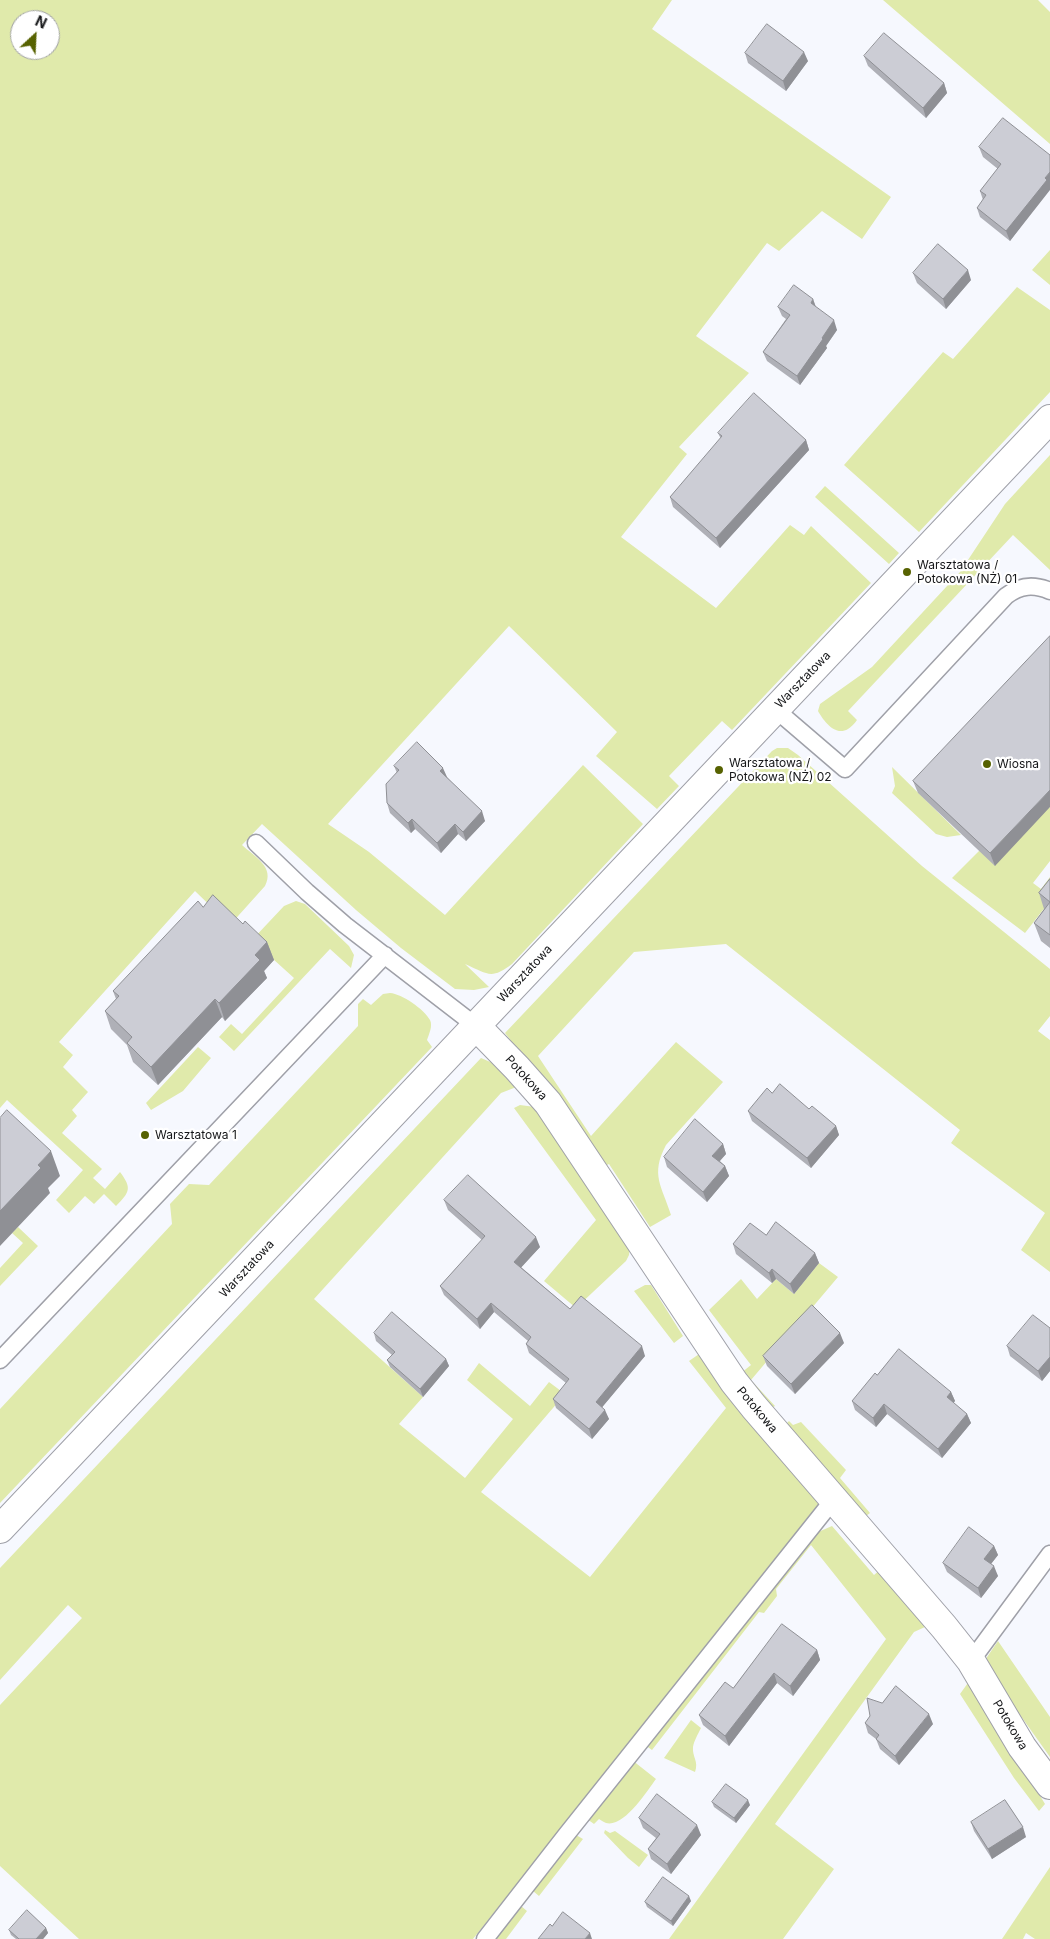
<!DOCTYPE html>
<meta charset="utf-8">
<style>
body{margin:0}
#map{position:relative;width:1050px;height:1939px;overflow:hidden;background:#f6f8fe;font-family:Inter,sans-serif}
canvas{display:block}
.north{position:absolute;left:10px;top:10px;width:50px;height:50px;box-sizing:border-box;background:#fff;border:1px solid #a1a2a3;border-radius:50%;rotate:25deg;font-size:14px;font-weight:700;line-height:20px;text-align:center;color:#151618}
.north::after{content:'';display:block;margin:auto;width:18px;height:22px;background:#576201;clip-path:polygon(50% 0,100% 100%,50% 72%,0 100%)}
</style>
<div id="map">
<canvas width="1050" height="1939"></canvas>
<div class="north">N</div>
</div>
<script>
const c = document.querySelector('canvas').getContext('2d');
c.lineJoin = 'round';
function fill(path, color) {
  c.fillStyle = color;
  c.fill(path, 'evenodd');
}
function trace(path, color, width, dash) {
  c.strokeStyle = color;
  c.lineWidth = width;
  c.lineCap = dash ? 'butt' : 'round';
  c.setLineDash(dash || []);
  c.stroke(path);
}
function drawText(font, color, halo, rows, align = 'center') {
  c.font = font + ' Inter,sans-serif';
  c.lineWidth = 4.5;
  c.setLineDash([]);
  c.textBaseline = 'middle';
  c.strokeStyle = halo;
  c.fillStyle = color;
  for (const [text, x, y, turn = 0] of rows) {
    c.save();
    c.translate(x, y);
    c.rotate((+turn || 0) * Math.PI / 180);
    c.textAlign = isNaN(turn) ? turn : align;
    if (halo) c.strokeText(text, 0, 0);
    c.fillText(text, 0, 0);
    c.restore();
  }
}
const green = new Path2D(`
 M0 0H672L652 29 891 197 862 239 822 211 779 251 767 243 696 336 749 373 679 447 687 454 621 537 716 608 790 525 804 535 811 526 871 583 732 730 722 721 669 776 679 786 657 809 596 756 617 732 509 626 328 824 369 852 445 915 583 765 643 824 512 964C491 980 488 974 465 964L489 987 474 990 455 989 401 948 356 910 262 824 242 845C255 857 275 867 265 886L230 925 195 891 59 1042 73 1055 63 1067 88 1092 72 1110 77 1116 62 1133 102 1169 93 1178 105 1189 120 1172C132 1188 130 1192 116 1206L104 1194 94 1204 85 1196 69 1213 56 1200 83 1170 7 1100 0 1108ZM20 20H50V50H20Z
 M883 0H1038L1050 12V144Z
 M1050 250V285L1032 270Z
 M1017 287 1050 310V392L919 532 844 465 943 352 953 359Z
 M1050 455V570L1013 535 848 711 857 720C855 723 851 727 848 729 835 737 823 720 818 711L820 704 872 667 960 572 1005 504Z
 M825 486 899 553 889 564 815 497Z
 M777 748H788L798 755 922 866 1050 969V1016L1038 1031 1050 1040V1272L1021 1250 1045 1213 951 1143 960 1130 726 944 634 952 538 1056 591 1136 676 1042 723 1082 666 1145C650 1175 662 1186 671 1215L650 1227 609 1164 607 1165 505 1033 772 751Z
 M892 767 961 835 947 837 936 834 892 793 895 786Z
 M1050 807V861L1033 883 1041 889 1050 877V901L1025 933 952 878 979 851Z
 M296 901 305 904 349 946 354 955 351 968 330 949 234 1051 219 1037 231 1024 242 1034 294 978 252 940 284 906Z
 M390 993C402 994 424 1009 430 1020 433 1026 429 1034 427 1040L432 1047 0 1503V1409L172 1224 170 1204 189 1184 209 1185 358 1026V1004L363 999 371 1005 383 994Z
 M198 1047 211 1058 183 1091 151 1110 146 1103Z
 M481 1058 495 1064 519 1086 501 1093 314 1299 423 1397 399 1424 465 1478 513 1419 467 1380 479 1363 530 1406 549 1382 565 1394 481 1492 590 1577 726 1408 689 1361 702 1352 822 1501 473 1939H79L0 1866V1705L82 1618 68 1605 0 1680V1568Z
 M520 1105 535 1107 630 1246 629 1255 626 1261 576 1308 544 1281 596 1220 514 1108Z
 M18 1227 38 1246 0 1286V1268L23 1243 12 1233Z
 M819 1263 838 1277 751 1380 775 1406 770 1409 741 1373 751 1365 709 1310 741 1279 757 1299 776 1279 794 1294Z
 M645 1285H651L683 1336 674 1343 634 1291Z
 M789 1421 793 1425 801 1422 846 1470 840 1478 870 1513 866 1516 785 1425Z
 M832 1526 874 1575 882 1568 938 1636 936 1640 925 1627 914 1632 775 1824 834 1869 783 1939H669L886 1639 811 1545 776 1589 777 1596 764 1613 759 1612 652 1750 645 1745 816 1533Z
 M998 1641 1050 1717V1757L983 1663Z
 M970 1680 1045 1804 1039 1811 1014 1778 960 1694Z
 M691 1720 701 1728C698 1734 694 1741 693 1747 692 1757 699 1761 695 1772L664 1758Z
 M632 1760 656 1779C647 1791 624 1828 606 1823 603 1822 601 1820 599 1819L594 1824 587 1819Z
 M605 1830 610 1833 615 1831 648 1855 639 1867 628 1858 604 1833Z
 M576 1835 583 1839 539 1896 533 1891Z
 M1050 1867V1939H1035L1026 1933 1023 1939H1002Z
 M521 1906 527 1911 506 1939H495Z`);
const lane = new Path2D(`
 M775 709 845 769 1006 596C1020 585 1034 584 1050 591
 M256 843 307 892 345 925 476 1026
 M0 1360 385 955
 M971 1661 1050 1554
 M485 1939 566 1835 834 1499`);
const street = new Path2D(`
 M476 1026 517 1068 548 1103 734 1382 754 1407 944 1627 971 1661 1022 1747 1050 1785
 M0 1529 1050 419`);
const wall = new Path2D(`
 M745 53 808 61 786 91 748 63Z
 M864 56 944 83 947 93 926 118 868 66Z
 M979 147 1050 155V187L1010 241 980 217 977 208 983 200 980 191 998 169 983 157Z
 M913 273 971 280 946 309 917 283Z
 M813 299 816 307 837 330 826 346 827 348 800 385 767 361 763 352 786 319 782 316 778 307Z
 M718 433 806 440 809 450 720 548 673 507 670 497 721 439Z
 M1050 636 995 866 918 793 913 781Z
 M394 766 447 777 485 821 466 841 458 834 441 853 415 829 411 833 390 813 387 803 397 773Z
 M1050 879V948L1041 941 1034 923 1044 909 1039 893Z
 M243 924 267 942 274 960 264 971 267 978 225 1021 222 1017 158 1085 133 1062 127 1045 111 1029 105 1011 116 999 113 991Z
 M772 1093 809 1109 836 1126 839 1135 811 1168 752 1121 748 1111Z
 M723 1144 726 1154 720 1161 725 1166 729 1176 707 1202 667 1167 664 1157Z
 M444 1200 540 1247 521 1267 570 1309 645 1356 602 1407 609 1419 592 1439 556 1408 553 1399 566 1383 529 1353 526 1344 528 1341 494 1312 480 1329 444 1295 440 1286 482 1240 448 1210Z
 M766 1235 815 1253 819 1263 794 1294 776 1279 772 1283 736 1254 733 1244Z
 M1050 1328V1371L1042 1381 1010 1356 1007 1346Z
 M374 1333 446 1359 449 1366 423 1397 390 1367 387 1360 392 1355 376 1341Z
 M844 1343 795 1394 767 1366 763 1356Z
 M877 1375 951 1392 955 1401 953 1403 967 1414 971 1423 942 1458 887 1414 876 1427 855 1410 852 1401Z
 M994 1546 998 1555 991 1564 998 1576 981 1598 947 1572 943 1563Z
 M817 1650 820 1660 793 1696 777 1683 729 1746 703 1725 699 1715 733 1688Z
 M865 1723 933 1724 899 1765 880 1749 876 1739 868 1733Z
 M712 1802 750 1805 736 1823 714 1807Z
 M639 1818 701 1835 671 1874 651 1859 648 1849 656 1838 643 1828Z
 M971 1822 1026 1837 992 1859 974 1831Z
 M691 1901 673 1926 647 1907 645 1902Z
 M46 1928 48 1933 43 1939H16L11 1935 9 1930Z`);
const shadedWall = new Path2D(`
 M804 52 808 61 786 91 783 81Z
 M944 83 947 93 926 118 923 108Z
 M1050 172V190L1010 241 1006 231Z
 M968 270 971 280 946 309 943 299Z
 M813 299 816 308 811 303Z
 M834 320 837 330 826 346 827 348 800 385 797 376Z
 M806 440 809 450 720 548 716 538Z
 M443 768 447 777 444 781 440 771Z
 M1050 790V807L995 866 990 853Z
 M482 811 485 821 466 841 463 832Z
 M412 819 415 829 411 833 408 823Z
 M455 824 458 834 441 853 437 843Z
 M267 942 274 960 264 971 267 978 225 1021 219 1003 255 955Z
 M215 999 222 1017 158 1085 151 1067Z
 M836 1126 839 1135 811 1168 807 1158Z
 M723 1144 726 1154 716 1165 712 1156Z
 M51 1151 60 1176 48 1188 50 1193 0 1246V1211L38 1165Z
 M725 1166 729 1176 707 1202 703 1192Z
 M536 1237 540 1247 518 1271 514 1262Z
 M815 1253 819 1263 794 1294 790 1284Z
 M772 1269 776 1279 772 1283 769 1273Z
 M491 1303 494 1312 480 1329 477 1319Z
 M840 1333 844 1343 795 1394 791 1384Z
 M642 1346 645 1356 599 1411 596 1402Z
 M1050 1357V1371L1042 1381 1038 1371Z
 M446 1359 449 1366 423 1397 420 1389Z
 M951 1392 955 1401 950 1407 947 1397Z
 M884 1404 887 1414 876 1427 873 1418Z
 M605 1410 609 1419 592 1439 589 1429Z
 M967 1414 971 1423 942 1458 938 1449Z
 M994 1546 998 1555 987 1569 984 1559Z
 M994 1566 998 1576 981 1598 978 1588Z
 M817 1650 820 1660 793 1696 790 1686Z
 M774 1673 777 1683 729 1746 725 1736Z
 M929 1714 933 1724 899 1765 895 1756Z
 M748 1800 750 1805 736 1823 734 1818Z
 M697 1825 701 1835 671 1874 667 1864Z
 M1023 1827 1026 1837 992 1859 988 1849Z
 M689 1896 691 1901 673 1926 671 1921Z
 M46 1928 48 1933 43 1939H36Z
 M590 1933 592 1939H585Z`);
const building = new Path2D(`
 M767 24 804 52 783 81 745 53Z
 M884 33 944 83 923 108 864 56Z
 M1003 118 1050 155V172L1045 178 1047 180 1006 231 977 208 986 195 980 191 1001 164 979 147Z
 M938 244 968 270 943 299 913 273Z
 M794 285 813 299 811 303 834 320 822 338 823 339 797 376 763 352 790 315 778 307Z
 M754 393 806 440 716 538 670 497 722 436 718 433Z
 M1050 636V790L990 853 913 781Z
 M417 742 443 768 440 771 482 811 463 832 455 824 437 843 412 819 408 823 387 803 386 784 399 770 394 766Z
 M1050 879V935L1034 923 1050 902 1039 893Z
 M213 895 243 924 245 921 267 942 255 955 260 960 219 1003 215 999 151 1067 127 1043 132 1037 105 1011 119 996 113 991 198 901 203 907Z
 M780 1084 809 1109 812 1106 836 1126 807 1158 748 1111 767 1088 772 1093Z
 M7 1110 51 1151 38 1165 41 1168 0 1211V1118Z
 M695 1119 723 1144 712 1156 725 1166 703 1192 664 1157Z
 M468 1175 536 1237 514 1262 570 1309 581 1296 642 1346 596 1402 605 1410 589 1429 553 1399 569 1379 526 1344 531 1337 491 1303 477 1319 440 1286 485 1236 444 1200Z
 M776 1222 815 1253 790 1284 772 1269 769 1273 733 1244 750 1223 766 1235Z
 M812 1305 840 1333 791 1384 763 1356Z
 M392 1312 446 1359 420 1389 387 1360 395 1352 374 1333Z
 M1033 1315 1050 1328V1357L1038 1371 1007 1346Z
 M899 1349 951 1392 947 1397 967 1414 938 1449 884 1404 873 1418 852 1401 875 1373 877 1375Z
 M969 1527 994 1546 984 1559 994 1566 978 1588 943 1563Z
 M782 1624 817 1650 790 1686 774 1673 725 1736 699 1715 725 1682 733 1688Z
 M896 1686 929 1714 895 1756 876 1739 879 1735 865 1723 870 1716 867 1698 882 1703Z
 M726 1784 748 1800 734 1818 712 1802Z
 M657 1794 697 1825 667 1864 648 1849 660 1834 639 1818Z
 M1005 1800 1023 1827 988 1849 971 1822Z
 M663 1877 689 1896 671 1921 645 1902Z
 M27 1910 46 1928 36 1939H19L9 1930Z
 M563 1912 590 1933 585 1939H538L550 1924 552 1926Z`);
const markers = [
 [907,572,5,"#576201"],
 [987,764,5,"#576201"],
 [719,770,5,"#576201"],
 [145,1135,5,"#576201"]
];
const poiNames = [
 ["Warsztatowa /",917,565],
 ["Potokowa (NŻ) 01",917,579],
 ["Warsztatowa /",729,763],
 ["Potokowa (NŻ) 02",729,777],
 ["Wiosna",997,764],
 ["Warsztatowa 1",155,1135]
];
const streetNames = [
 ["Warsztatowa",803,680,-46],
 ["Warsztatowa",525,974,-47],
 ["Potokowa",526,1078,48],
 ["Warsztatowa",247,1269,-47],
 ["Potokowa",757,1410,50],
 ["Potokowa",1010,1725,59]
];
fill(green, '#e0eaab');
trace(lane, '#9fa0a8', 19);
trace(street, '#9fa0a8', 30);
trace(lane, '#fff', 16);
trace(street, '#fff', 28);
fill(wall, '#afb0b7');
fill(shadedWall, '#8f9095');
fill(building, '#cccdd5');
trace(building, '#8f9095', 1);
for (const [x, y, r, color] of markers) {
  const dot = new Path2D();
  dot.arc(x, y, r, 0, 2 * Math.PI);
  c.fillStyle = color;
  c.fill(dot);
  trace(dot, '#fff', 2);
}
drawText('12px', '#151618', '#fff', poiNames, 'left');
drawText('12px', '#151618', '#fff', streetNames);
</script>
